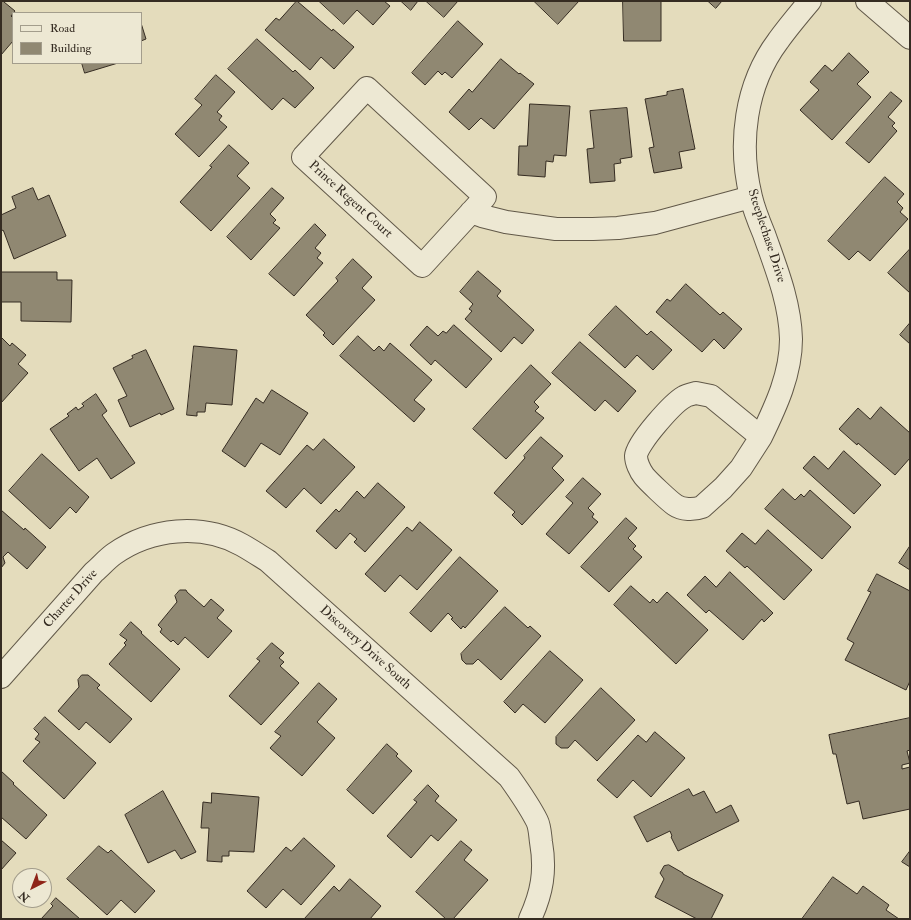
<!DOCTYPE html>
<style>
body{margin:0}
#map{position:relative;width:911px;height:920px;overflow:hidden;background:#e4dcbc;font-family:"IM FELL Double Pica",serif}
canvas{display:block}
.frame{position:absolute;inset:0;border:2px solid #352c22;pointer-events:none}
.legend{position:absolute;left:12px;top:12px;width:130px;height:52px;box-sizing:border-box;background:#ede8d3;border:1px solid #a39d8c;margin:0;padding:5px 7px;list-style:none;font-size:12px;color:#352c22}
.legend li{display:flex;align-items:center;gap:8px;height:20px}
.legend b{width:20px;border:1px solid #a39d8c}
.north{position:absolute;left:12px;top:868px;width:40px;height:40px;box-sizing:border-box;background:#ede8d3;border:1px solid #a39d8c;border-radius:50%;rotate:222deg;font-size:11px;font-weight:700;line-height:16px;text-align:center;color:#352c22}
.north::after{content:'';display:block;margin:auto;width:14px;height:18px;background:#8f2418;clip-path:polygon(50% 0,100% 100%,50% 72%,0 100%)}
</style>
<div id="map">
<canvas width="911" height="920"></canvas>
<div class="frame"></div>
<ul class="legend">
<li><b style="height:5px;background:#ede8d3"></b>Road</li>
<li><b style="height:11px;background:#908872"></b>Building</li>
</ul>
<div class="north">N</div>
</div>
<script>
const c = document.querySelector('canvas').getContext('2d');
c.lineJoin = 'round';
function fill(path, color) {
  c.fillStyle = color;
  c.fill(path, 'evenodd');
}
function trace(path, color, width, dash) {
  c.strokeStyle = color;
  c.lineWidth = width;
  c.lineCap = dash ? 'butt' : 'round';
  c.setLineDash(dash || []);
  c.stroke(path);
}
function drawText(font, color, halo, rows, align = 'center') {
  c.font = font + ' "IM FELL Double Pica",serif';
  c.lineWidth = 4;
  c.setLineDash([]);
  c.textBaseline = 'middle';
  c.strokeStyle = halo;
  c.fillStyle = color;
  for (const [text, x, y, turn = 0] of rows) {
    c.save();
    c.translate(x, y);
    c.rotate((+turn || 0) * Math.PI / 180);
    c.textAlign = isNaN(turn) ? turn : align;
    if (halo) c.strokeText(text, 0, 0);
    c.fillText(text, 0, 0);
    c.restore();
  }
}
const building = new Path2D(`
 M1 1H5L4 2 15 11 11 16 13 18V41L1 55Z
 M297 1 332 31 333 29 354 47 334 69 321 57 310 70 265 30 276 18 279 20Z
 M319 1H384L390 6 373 25 357 10 344 24Z
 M401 1H418L411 10Z
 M426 1H458L444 17Z
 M534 1H579L558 24Z
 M623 1H661V41H624Z
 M708 1H722L716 8Z
 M458 21 483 44 452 78 445 72 442 75 438 71 425 85 412 73Z
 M141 23 146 39 141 41Z
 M257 39 293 72 295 70 314 88 295 108 283 98 272 110 228 69Z
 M849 53 869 72 857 84 871 97 832 140 800 110 819 90 810 82 825 65 832 71Z
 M501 59 519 74 520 73 534 84 494 129 481 118 469 130 449 112 469 89 472 92Z
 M82 63H118L85 73Z
 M216 75 235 92 217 112 222 116 219 120 227 127 199 157 175 134 202 105 195 99Z
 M683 89 695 149 679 152 682 168 654 173 649 148 654 147 645 99 667 95V92Z
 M891 92 902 101 888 117 895 123 892 126 897 131 869 163 846 143Z
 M530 104 570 106 566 156 554 155 553 162 546 161 545 177 518 175 519 146H527Z
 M627 108 632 157 620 159 621 163 614 164 615 181 590 183 587 149 594 148 590 111Z
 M229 145 249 163 237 176 250 188 211 231 180 202 212 167 210 166Z
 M885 177 904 194 897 202 903 208 900 212 908 219 870 261 858 251 849 260 828 241Z
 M33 188 38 200 49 195 66 236 14 259 4 232 3 230 1 231V215L16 208 12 197Z
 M272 188 284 198 270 214 276 220 273 223 280 228 251 260 227 237Z
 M315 224 326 235 315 248 321 253 317 258 323 263 294 296 269 274Z
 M910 249V293L888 273Z
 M353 259 372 277 362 288 375 300 333 345 323 335 325 333 306 315 338 281 336 278Z
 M478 271 501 291 497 296 534 330 522 344 514 337 501 352 465 319 472 311 469 309 473 304 460 292Z
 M1 272H57V280H72L71 322 21 321V302H1Z
 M686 284 720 315 723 312 742 329 724 349 714 339 702 352 656 312 667 299 670 301Z
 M616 306 647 335 651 331 672 350 653 370 637 355 625 368 589 335Z
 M910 323V344L900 335Z
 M454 325 492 359 466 388 435 360 431 365 410 345 427 326 438 336 443 331 446 333Z
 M358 336 374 351 379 346 384 351 390 343 432 380 414 400 425 409 414 422 340 356Z
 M1 337 10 346 12 343 26 355 18 364 28 373 1 403Z
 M580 342 636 391 618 412 605 400 595 411 552 373Z
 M194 346 237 350 232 405 206 403 205 412H197V416L187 415Z
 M146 350 174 409 161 415 160 413 130 427 118 400 127 396 113 368 133 358 132 356Z
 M531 365 551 384 534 402 539 407 535 411 544 418 506 459 473 429Z
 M272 390 308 413 280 455 261 443 245 467 222 451 256 398 263 403Z
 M96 394 107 411 102 415 135 463 111 479 97 458 79 471 50 429 69 416 67 414 76 407 78 410 84 406 82 404Z
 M881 407 910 433V458L895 475 858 443 857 445 839 429 858 408 870 419Z
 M541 437 563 456 552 468 564 480 522 525 512 515 515 512 494 493 525 458 524 456Z
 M324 439 355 467 321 504 304 488 286 508 266 491 307 445 313 450Z
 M844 451 881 485 854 514 803 468 814 456 828 469Z
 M42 454 89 497 76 513 70 507 50 529 9 491Z
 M583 478 601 494 588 508 594 514 592 517 598 522 569 554 546 534 573 503 566 497Z
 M378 483 405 507 365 552 354 542 357 539 350 533 336 549 316 531 336 509 339 512 357 491 364 498Z
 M783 489 795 500 801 494 804 497 810 490 851 527 822 559 765 509Z
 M1 510 24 530 25 528 46 547 27 569 8 552 3 557 5 563 1 568Z
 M626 518 637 528 628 538 636 546 633 549 642 557 609 592 581 567Z
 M420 522 452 550 417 590 400 575 385 592 365 574 407 527 412 531Z
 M768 530 812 570 784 600 747 566 745 568 726 551 742 533 755 544Z
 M910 546V570L899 563Z
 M460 557 498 591 465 628 463 626 461 629 451 619 453 618 448 613 431 632 410 613Z
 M730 572 773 613 764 622 762 619 743 640 709 610 706 613 687 595 705 576 716 587Z
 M877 574 910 591V681L906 690 845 660 854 643 847 639 871 592 868 591Z
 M631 586 650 603 653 599 657 603 667 592 708 630 676 664 614 605Z
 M180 590H186L187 592 204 607 211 599 224 610 217 618 232 631 208 658 185 637 178 645 173 640 171 642 160 632 162 629 158 625 177 602 175 596Z
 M505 607 528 628 530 626 541 636 501 680 478 659 473 664H466L462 660 461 654Z
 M131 622 142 632 141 633 180 669 151 702 109 664 126 645 124 643 127 640 120 635Z
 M272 643 284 653 279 658 284 662 280 666 299 683 261 725 229 696 260 661 257 659Z
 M550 651 583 680 545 723 523 704 515 713 504 702Z
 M82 675H88L100 685 97 688 132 719 110 743 86 722 79 730 58 711 79 687 78 680Z
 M319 683 337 699 317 722 335 738 302 776 270 748 281 736 275 732Z
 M601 688 635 720 597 761 575 740 568 748H561L556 744V737Z
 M45 717 96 763 64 799 23 761 40 742 35 739 39 734 34 729Z
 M910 718V750L907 751 910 763 902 765V769L910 767V809L863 819 859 801 847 804 836 754H833L829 735Z
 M655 732 685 758 651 797 633 780 617 798 597 780 638 735 646 742Z
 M387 744 398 754 396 756 412 771 373 814 347 790Z
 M1 771 14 783 13 784 47 815 26 839 1 817Z
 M428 785 439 796 435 801 457 820 438 841 431 835 411 858 387 836 417 802 414 800Z
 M689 789 693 796 704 791 716 813 731 805 739 821 678 851 671 837 672 836 670 831 647 842 634 817Z
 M163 791 196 852 181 859 175 850 148 863 125 815Z
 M212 793 259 797 254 852 229 851V856H222V862L207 861 209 828H201L203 802 211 803Z
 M304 838 335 866 301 905 283 889 266 908 247 891 286 847 291 851Z
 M1 840 16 853 1 870Z
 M461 841 472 850 464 860 488 880 453 919H446L416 892Z
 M99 846 108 853 111 850 155 891 135 913 121 900 107 915 67 879Z
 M910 851V867L902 862Z
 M669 865 683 873V874L723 895 711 919H697L655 897 664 879 660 873 664 866Z
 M833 877 857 894 863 886 889 905 886 910 899 919H802Z
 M350 879 381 906 370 919H304L334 886 339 891Z
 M56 898 80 919H41L53 906 51 904Z`);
const minor = new Path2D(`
 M867 1 910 38
 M367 88 485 197 422 266 303 157Z
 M471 212 482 216 506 222 556 229H593L618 228 655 223 751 197
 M696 393 711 396 761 437 741 468 723 488 702 507C694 510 682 510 675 505 669 501 648 481 644 476 640 471 636 462 636 456 637 443 673 403 684 397 687 395 692 394 696 393Z
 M761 437C776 406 791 374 791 339 790 302 776 268 764 234 759 222 754 210 751 197 738 144 745 85 778 41 788 27 799 14 810 1
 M1 677 94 572C101 566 107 559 114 554 151 528 202 523 242 545 251 550 260 556 268 561L509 777C519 791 529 805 537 821 540 827 540 835 541 842 546 871 542 893 530 919`);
const streetNames = [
 ["Prince Regent Court",350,200,42],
 ["Steeplechase Drive",766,236,72],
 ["Charter Drive",71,599,-48],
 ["Discovery Drive South",365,648,42]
];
fill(building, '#908872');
trace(building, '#352c22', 1);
trace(minor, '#615848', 24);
trace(minor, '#ede8d3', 22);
drawText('13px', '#352c22', '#ede8d3', streetNames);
</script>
